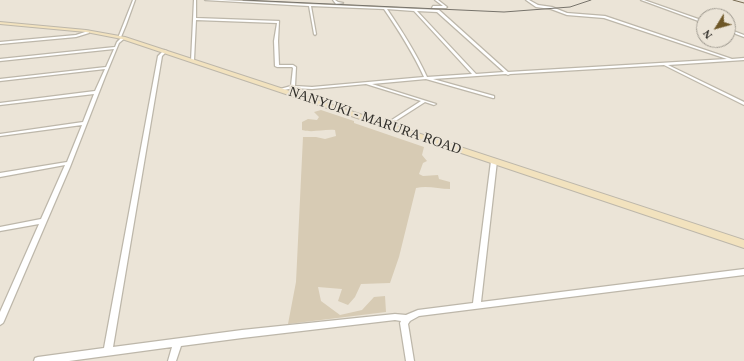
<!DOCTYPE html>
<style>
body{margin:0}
#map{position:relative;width:744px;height:361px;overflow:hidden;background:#ebe4d7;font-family:Georgia,serif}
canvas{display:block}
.north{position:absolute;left:696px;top:8px;width:40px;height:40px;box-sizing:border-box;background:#ebe4d7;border:1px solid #a09b91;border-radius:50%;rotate:233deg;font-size:11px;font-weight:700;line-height:16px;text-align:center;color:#2f2d28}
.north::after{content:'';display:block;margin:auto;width:14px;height:18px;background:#6e5727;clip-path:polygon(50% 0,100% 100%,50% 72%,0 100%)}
</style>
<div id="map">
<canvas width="744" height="361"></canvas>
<div class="north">N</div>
</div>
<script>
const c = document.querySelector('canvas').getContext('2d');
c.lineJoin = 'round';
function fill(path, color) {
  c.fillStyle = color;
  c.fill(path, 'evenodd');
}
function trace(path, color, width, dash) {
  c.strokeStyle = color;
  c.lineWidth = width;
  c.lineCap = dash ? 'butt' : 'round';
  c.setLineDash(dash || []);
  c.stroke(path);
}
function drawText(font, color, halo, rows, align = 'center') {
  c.font = font + ' Georgia,serif';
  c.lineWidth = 4;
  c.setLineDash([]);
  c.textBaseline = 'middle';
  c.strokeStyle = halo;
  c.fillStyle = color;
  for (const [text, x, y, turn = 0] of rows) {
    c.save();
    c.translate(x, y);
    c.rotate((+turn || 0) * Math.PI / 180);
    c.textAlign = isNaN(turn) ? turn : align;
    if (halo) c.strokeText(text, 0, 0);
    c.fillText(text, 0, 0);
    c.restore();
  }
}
const green = new Path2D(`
 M321 110 354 121V123L424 147 422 155 427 161 423 163 419 174 423 176 438 175 439 179 450 182V189C439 189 427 185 416 188L399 257 390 283 361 284 355 297 348 305 338 301 342 289 318 287 321 301 340 315 362 310 374 297 385 296 386 312 288 324 296 282 303 137H316L325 139 336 136 335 130C323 129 313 133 302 130V122L308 119 317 120 319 117 314 112Z`);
const stream = new Path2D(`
 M733 0 744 3`);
const street = new Path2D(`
 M133 0H135L126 25 121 37 118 38Z
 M194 0H196V18L279 21 278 41 279 65H293L296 67 295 86 312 87 424 77C413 53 399 31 384 9L311 6 316 34 315 35 314 34 309 6 205 0H221L439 10 508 72 727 59 604 18 567 15 551 9 536 7 526 0H529L538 5 552 7 567 13 605 16 732 59 744 58V60L668 65 744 102V105L664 65 510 74 508 75 506 74 433 79 494 96V98H493L426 79 372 84 436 104 434 105 425 102 386 127H384V125L421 101 366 84 312 89 293 88 280 91V89L291 86 293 68 292 67H277L275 66 274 41 277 23 196 20 194 60 191 61ZM387 9 414 11 472 74 427 77C416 53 402 31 387 9ZM417 11 437 12 504 72 476 74Z
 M333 0H335L338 2 343 3 336 4Z
 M435 0H438L447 7 446 8H432L433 6H443Z
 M641 0H644L704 21V23Z
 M728 22 733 23 728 24Z
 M728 29 744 35V37L728 31Z
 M88 31H89V33L76 37 0 44V42L76 35Z
 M122 37 125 38 119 43 105 77 70 167 4 321 3 323 0 325V312L39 224 0 231V227L41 219 65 165 0 177V173L67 162 82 125 0 136V134L83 122 94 94 0 105V103L95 91 105 69 0 81V79L106 67 114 49 0 61V59L115 47 117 42Z
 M164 50 167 51 162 56 113 347 242 330 395 314 406 315 418 310 473 303 491 161 494 159 497 161 481 302 744 269V275L419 316 410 321 408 324 414 361H406L400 323 401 321 395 320 242 338 181 346 176 361H168L172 347 69 361H34L35 358 38 357 104 348 158 56Z`);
const secondary = new Path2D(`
 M0 22 86 30 125 37 744 240V248L122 39 86 32 0 24Z`);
const rail = new Path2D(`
 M243 0 504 12 570 7 591 0`);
const streetNames = [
 ["NANYUKI - MARURA ROAD",375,121,19]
];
fill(green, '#d7cbb4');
trace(stream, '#786b52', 1);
trace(street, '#bdb7aa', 2.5);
trace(secondary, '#bdb7aa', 2);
fill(street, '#fff');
fill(secondary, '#f2e2be');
trace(rail, '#77736b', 1);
drawText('14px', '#2f2d28', '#ebe4d7', streetNames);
</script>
